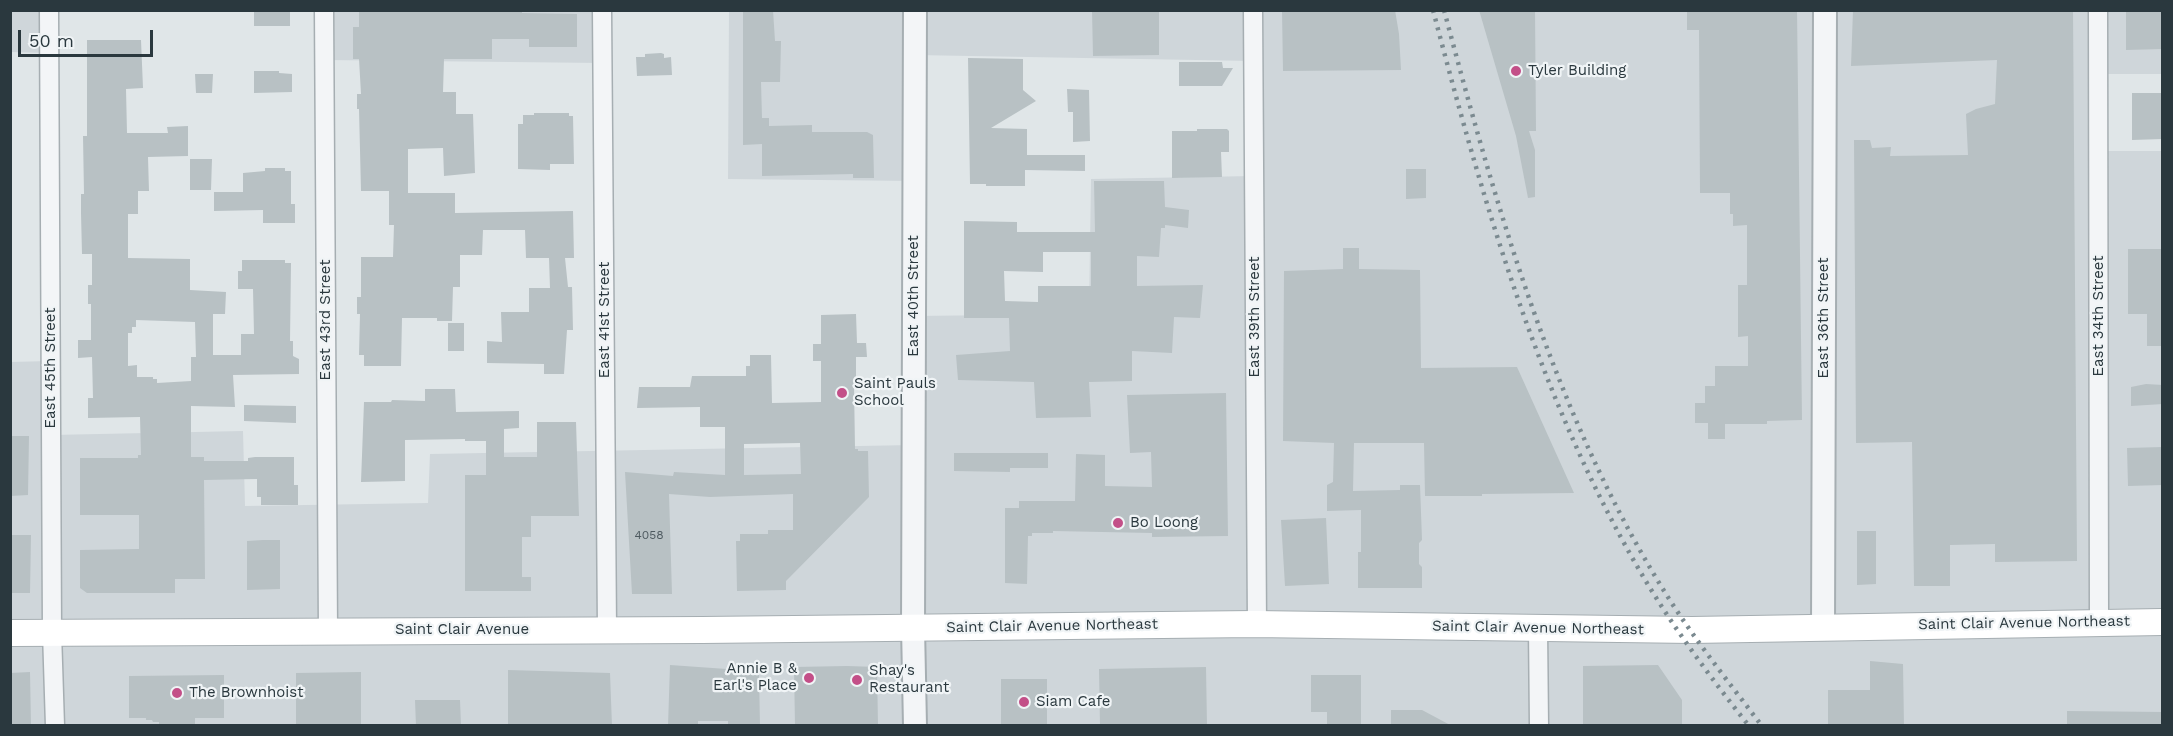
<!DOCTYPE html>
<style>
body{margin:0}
#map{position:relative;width:2173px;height:736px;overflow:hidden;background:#e0e6e8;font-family:"Work Sans",sans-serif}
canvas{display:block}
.frame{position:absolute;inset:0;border:12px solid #2a383e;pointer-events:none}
.scale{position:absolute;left:18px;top:30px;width:135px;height:27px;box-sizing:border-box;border:3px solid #2a383e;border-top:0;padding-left:8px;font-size:18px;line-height:21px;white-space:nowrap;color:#2a383e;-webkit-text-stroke:4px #f0f4f6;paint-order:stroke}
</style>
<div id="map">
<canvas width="2173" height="736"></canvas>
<div class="frame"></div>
<div class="scale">50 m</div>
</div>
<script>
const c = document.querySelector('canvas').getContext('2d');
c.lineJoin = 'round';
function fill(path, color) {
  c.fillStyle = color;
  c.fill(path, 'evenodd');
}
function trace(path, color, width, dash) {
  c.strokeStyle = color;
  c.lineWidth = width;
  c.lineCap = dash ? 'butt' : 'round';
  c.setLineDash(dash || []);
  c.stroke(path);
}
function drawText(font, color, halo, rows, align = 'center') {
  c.font = font + ' "Work Sans",sans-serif';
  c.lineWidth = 4.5;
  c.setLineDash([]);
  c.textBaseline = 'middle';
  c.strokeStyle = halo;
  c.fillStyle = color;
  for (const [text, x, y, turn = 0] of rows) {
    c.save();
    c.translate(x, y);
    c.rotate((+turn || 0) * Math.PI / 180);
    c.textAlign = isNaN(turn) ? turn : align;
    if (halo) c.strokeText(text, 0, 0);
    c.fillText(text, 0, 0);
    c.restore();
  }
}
const built = new Path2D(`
 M11 11H49V53L11 52Z
 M324 11H602V63L325 60Z
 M729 11H2162V74H2099V151H2162V725H11L10 362 50 361 51 435 243 431 245 506 428 503 430 454 913 445 914 316 1089 314 1091 179 1253 176V61L915 55 914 181 728 179Z`);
const building = new Path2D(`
 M254 10H290V26H254Z
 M359 10H522V13L577 14V47H529V39H492V59H444L443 92H456V114H473L475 173 444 176 443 148 408 149V193H455V213L573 211 574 258H565L568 287H572L573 330H567L564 374H544V364L487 363V341L502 342 501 312H529V288H550L549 258H526L525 230H483L482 255H460V287H453L452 321H437V318H402L401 366H364V355H359L360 314H357V297H361V257H393L394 225H389V191H361L359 109H357V94H361L359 59H353V27H359Z
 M743 10H773L775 41H781L780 82H761L762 118H769V126L812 125V132H867L873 135 874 178H853V174L762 176V144L743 145Z
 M1092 10H1159V55L1093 56Z
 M1282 10H1395L1399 34 1401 70 1283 71Z
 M1479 10H1535L1536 131H1529L1535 150V197L1528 198 1516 136Z
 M1687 10H1797L1802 420 1767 421V424H1725V439H1708V423H1695V403H1705V386H1715V366H1748V336L1738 337V285H1747V225L1733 226V214H1730V193H1700L1699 30H1687Z
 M1853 10H2073L2077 561 1995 562V544L1950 545V586H1914L1912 442 1856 443 1854 140H1870L1872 148 1891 147 1890 156 1968 155 1966 114 1976 109 1995 104 1997 60 1851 66Z
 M2126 10H2163V49L2126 50Z
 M87 40H141L143 88 126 89 127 133H168L167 127 188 126V156L148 157 149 191H138V214H128V258L190 259V290L226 292 225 314H213V355H241V334H254L253 289H238V271H242V260H285V263H291L290 341H293V356L299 359V374L233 375 235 407 191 406V457H204V461H248V458L255 457H294V485H298V505H261V497H257V479L204 480 205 579H175V593H87L80 588V550L139 549V515H80V458H138V455H141L140 417 88 418V398H93L92 357 78 358V340H91V304H88V285H92V254H82L81 213V194H84L83 136H87ZM136 320 195 322 196 357H191V381L157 383V379H153V377H137V365L128 366V333H132V327H136Z
 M661 53 664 54V58L671 57 672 75 637 76 636 57H645V54Z
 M968 58 1023 59V90L1036 101 991 128 1027 129V155H1085V171L1025 170V186H986V184H970Z
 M1179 62H1222L1223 68H1233L1222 86H1179Z
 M254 71H279V73L292 74V92L254 93Z
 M195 74H213L212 93H196Z
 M1067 89 1089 90 1090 141 1073 142V112H1068Z
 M2132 93H2163V139L2132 140Z
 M534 113H569V116H573L574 164H550V170L518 169V124H523V115H534Z
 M1197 129H1227L1229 131V152H1221L1222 177 1172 178V131H1197Z
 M190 159H212L211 190H190Z
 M265 168H285V171H291V204H295V223H263V210L214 211V192H243V173L265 171Z
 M1406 169H1426V198L1406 199Z
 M1094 181H1164L1165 207 1189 210 1188 228 1165 225V228H1161L1159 257 1137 256V286L1203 285 1200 318 1174 317 1172 353 1132 351V381L1089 382 1091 417 1036 418 1034 382 958 380 956 355 1010 351 1009 318H964V221L1017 222V232H1095ZM1043 252H1091V286H1038V302L1005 301 1004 271 1043 272Z
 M1343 248H1359V269L1420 270 1421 368 1517 367 1574 493 1482 494V496H1425L1424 443H1354L1353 491 1400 490V485H1420L1422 540 1419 543V564L1422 567V588H1358V552H1361V510L1327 511V485L1333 482 1334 443 1283 441 1284 271 1343 269Z
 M2128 249H2163V346H2147V314H2128Z
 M856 314 857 343H866L867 357H856V385H854L855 449H858V451H868L869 497 786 581V590L737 591 736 541H740V534H768V530H793V494L710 497 669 494 672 594H632L625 472 673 476 674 472 725 475V427H700V407L637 408 639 387H690L692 376H746V366H750V355H771L772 403 821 402V361H813V344H821V315ZM800 443 801 474 744 475V444Z
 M448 323H464V351H448Z
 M2146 384 2163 385V404L2131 406V387Z
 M425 389H455L456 412 519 411V428L504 429V457H537V422H576L579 516H531V537H522V577H531V591H465V475H486V441H465V439L405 440V481L361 482 364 402H391L392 400 425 401Z
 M1226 393 1228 536 1152 537V533L1053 531V533H1032V536H1028L1027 584 1005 583V508H1019V501H1075L1076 454 1105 455V486L1152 487 1151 452 1130 453 1127 395Z
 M244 405 296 406V423L244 421Z
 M10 436H29L28 495 10 496Z
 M2163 447V485L2128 486 2127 448Z
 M954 453H1048V468H1010V472L954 471Z
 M1326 518 1329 584 1285 586 1281 520Z
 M1857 531H1876V584L1857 585Z
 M10 535H31L30 593H10Z
 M263 540H280V589L247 590V541Z
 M1870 661 1903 664 1904 726H1828V690H1870Z
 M670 665 755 671 759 675 760 726H728V721H698V726H668Z
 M1658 665 1682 700V726H1583V666Z
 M847 666 877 667 878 726H795L794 667Z
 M1206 667 1207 726H1100L1099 669Z
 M508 670 610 673 612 726H508Z
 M30 672 31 726H10V673Z
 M361 672V726H296V673Z
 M224 675V718H195V726H159V722H153L152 720H146V718H129V676Z
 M1311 675H1361V726H1327V712H1311Z
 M1001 679H1047V726H1001Z
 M415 700H460L461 726H416Z
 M1391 710H1422L1452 726H1391Z
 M2067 711 2163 712V726H2067Z`);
const minor = new Path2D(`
 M49 10 52 632 55 726
 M324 10 328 630
 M602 10 607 629
 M1253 10 1257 624
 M2098 10 2099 621
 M1538 628 1539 726`);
const tertiary = new Path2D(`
 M915 10 913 627 915 726
 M1823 626 1825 10`);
const secondary = new Path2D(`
 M10 633 702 630 1254 624 1692 630 2162 622`);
const rail = new Path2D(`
 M1433 10C1483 202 1542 407 1644 578 1675 630 1711 678 1749 726
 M1444 10C1496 206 1554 412 1661 586 1691 635 1727 680 1762 726`);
const markers = [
 [1516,71,6,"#c34f88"],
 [842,393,6,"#c34f88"],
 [1118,523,6,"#c34f88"],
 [809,678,6,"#c34f88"],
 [857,680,6,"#c34f88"],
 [177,693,6,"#c34f88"],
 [1024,702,6,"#c34f88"]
];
const numberNames = [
 ["4058",649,535]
];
const poiNames = [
 ["Tyler Building",1528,71],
 ["Saint Pauls",854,384],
 ["School",854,401],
 ["Bo Loong",1130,523],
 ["Annie B &",797,669,"right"],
 ["Earl's Place",797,686,"right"],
 ["Shay's",869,671],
 ["Restaurant",869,688],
 ["The Brownhoist",189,693],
 ["Siam Cafe",1036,702]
];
const streetNames = [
 ["East 40th Street",914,296,-90],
 ["East 34th Street",2099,316,-90],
 ["East 39th Street",1255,317,-90],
 ["East 36th Street",1824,318,-90],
 ["East 43rd Street",326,320,-90],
 ["East 41st Street",605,320,-90],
 ["East 45th Street",51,368,-90],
 ["Saint Clair Avenue Northeast",2024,623,-1],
 ["Saint Clair Avenue Northeast",1052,626,-1],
 ["Saint Clair Avenue Northeast",1538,628,1],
 ["Saint Clair Avenue",462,630]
];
fill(built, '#cfd6da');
fill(building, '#b8c1c4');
trace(minor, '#a6aeb2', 21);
trace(tertiary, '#a6aeb2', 26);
trace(secondary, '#a6aeb2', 28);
trace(minor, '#f3f5f7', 18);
trace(tertiary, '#f3f5f7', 22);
trace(secondary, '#fff', 26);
trace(rail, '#7b8a90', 4.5, [3, 6]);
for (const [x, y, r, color] of markers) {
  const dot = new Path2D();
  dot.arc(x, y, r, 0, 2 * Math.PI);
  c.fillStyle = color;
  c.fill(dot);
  trace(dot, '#f0f4f6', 2);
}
drawText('12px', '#4e5a60', null, numberNames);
drawText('15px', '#2a383e', '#f0f4f6', poiNames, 'left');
drawText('15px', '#2a383e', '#f0f4f6', streetNames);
</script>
